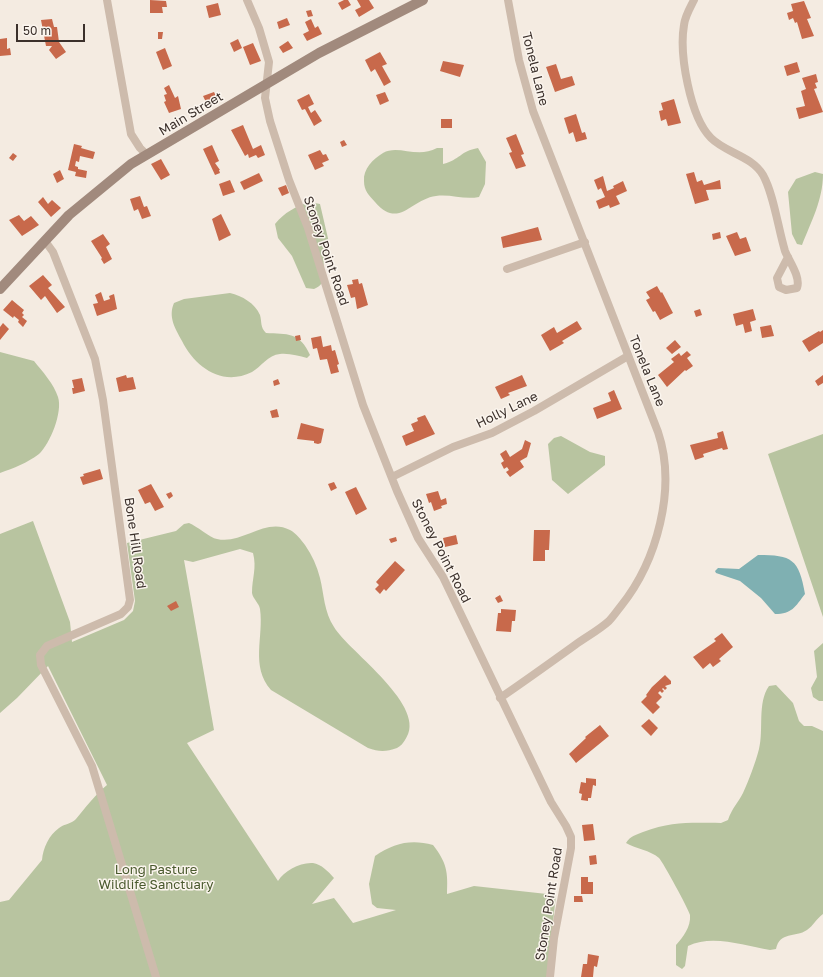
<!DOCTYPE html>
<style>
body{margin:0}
#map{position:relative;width:823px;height:977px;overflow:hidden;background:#f4ebe1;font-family:"Golos Text",sans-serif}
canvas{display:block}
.scale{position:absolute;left:16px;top:24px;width:69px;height:18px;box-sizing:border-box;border:2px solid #3b302b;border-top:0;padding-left:5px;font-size:12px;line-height:14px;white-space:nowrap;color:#3b302b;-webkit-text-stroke:3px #fbf5ee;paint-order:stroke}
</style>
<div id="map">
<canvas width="823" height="977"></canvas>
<div class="scale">50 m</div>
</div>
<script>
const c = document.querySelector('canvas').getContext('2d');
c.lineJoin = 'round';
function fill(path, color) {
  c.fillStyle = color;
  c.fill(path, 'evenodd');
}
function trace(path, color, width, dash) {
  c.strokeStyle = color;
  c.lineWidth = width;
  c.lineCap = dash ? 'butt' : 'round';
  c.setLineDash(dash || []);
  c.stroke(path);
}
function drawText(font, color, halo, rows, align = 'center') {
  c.font = font + ' "Golos Text",sans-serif';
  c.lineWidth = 3;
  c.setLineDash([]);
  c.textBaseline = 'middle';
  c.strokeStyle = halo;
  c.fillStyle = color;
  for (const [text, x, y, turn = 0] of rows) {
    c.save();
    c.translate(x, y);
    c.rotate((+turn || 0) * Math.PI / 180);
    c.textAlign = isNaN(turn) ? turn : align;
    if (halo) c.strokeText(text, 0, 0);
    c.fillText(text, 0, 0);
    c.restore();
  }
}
const green = new Path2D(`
 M437 148H443V164C460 160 460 151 478 148L486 162 485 184 479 197C464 200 451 194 436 196 411 199 399 230 375 202 369 195 364 191 364 181 363 169 373 159 383 153 398 144 417 159 437 148Z
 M815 172 823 174C823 200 811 222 802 245L797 244 792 234 788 192 796 179Z
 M309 202 320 204 330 247C328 250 324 254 324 258 322 271 329 283 314 289L306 288 292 256 278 238 275 224C285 212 295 207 309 202Z
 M230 293C242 296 255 303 260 315 262 322 260 327 266 333 287 334 300 332 310 355L307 358C299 356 289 353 280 354 268 355 261 367 252 372 222 387 195 367 182 341 175 328 168 317 174 303L184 299Z
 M0 352 34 361C42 371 54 384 58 397 63 412 50 444 39 454 27 463 14 468 0 473Z
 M823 434V617L768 454Z
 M561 436 590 452 605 456V465L568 494 552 480 548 444 554 438Z
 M33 521 70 622 72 642 124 620 133 611 135 601 127 543 176 531 184 524 189 523C197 526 210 538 217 539 242 545 265 517 290 530 296 533 301 540 305 545 312 555 317 566 320 578 324 594 324 612 334 627 349 652 430 707 405 740 403 743 401 746 397 748 386 752 379 752 368 748L271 690C250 666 264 637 260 609 259 603 253 599 252 593 252 578 257 568 253 553L240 549 193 562 184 560 214 730 187 743 278 881C284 871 300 862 313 863 321 864 329 872 334 878L312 904 334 898 353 923 396 910 377 908 372 904 369 884 375 856C394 843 411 839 433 845 447 863 448 872 447 894L474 886 556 895 547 977H0V902L9 900 42 860C43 848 49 835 59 828 64 824 71 824 76 819 86 807 95 795 107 785L48 666 17 698 0 713V534Z
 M823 643V701H819L813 697 811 688 817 677 814 651Z
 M776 685 793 703 799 721 804 726H812L823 731V914C817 918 813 926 807 930 795 938 780 931 776 949L770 950C744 946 713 934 688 946L685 966 682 969 676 965V945C683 937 691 927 690 915 689 910 663 862 659 858 650 850 636 849 626 843 630 836 636 835 643 832 673 821 691 823 721 823L728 820C732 808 738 803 743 793 749 780 755 764 759 749 764 730 757 703 769 686Z`);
const water = new Path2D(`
 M758 555C792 555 799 559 805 594 795 607 792 614 775 614L761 598 740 581 716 573 715 571 718 568 739 569Z`);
const building = new Path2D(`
 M150 0 166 1 167 7H162L163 13H150Z
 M344 0H348L351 5 342 10 338 3Z
 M357 0H369L374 8 359 17 355 10 361 7Z
 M804 1 811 18 807 19 814 36 802 39 797 22 795 23 793 18 789 20 787 13 793 11 791 4Z
 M218 3 221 15 209 18 206 6Z
 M311 10 313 16 308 17 306 11Z
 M287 18 290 25 279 29 277 22Z
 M52 19 54 27H57L59 42 66 52 56 59 49 50 52 46H46L41 20Z
 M311 19 315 28 318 26 322 34 307 41 303 34 309 31 305 22Z
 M158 32H163L162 39H158Z
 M7 38V49L10 48 11 55 0 56V39Z
 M238 39 242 48 234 52 230 43Z
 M288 41 293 48 283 53 279 47Z
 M253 43 261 61 250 65 243 47Z
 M165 48 172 66 163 70 156 52Z
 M380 52 387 64 382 66 391 82 384 86 375 69 371 72 365 60Z
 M443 61 464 65 460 77 440 71Z
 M797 62 800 72 787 76 784 66Z
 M556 64 561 79 572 76 575 85 555 92 546 67Z
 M816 74 818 82 815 83 817 88 814 89 823 112 799 119 796 108 805 106 801 91 806 89 802 78Z
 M169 85 175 98 178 96 181 109 169 113 164 102 166 101 164 95 167 94 164 88Z
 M214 92 218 100 208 106 203 96Z
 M385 92 389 101 380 105 376 95Z
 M309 94 314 104 308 107 311 113 315 110 322 121 314 126 305 109 302 110 297 100Z
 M674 99 681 123 668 126 666 119 661 121 659 111 663 110 661 103Z
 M576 114 582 133 585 132 587 139 576 142 573 132 569 134 564 118Z
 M441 119H452V128H441Z
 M243 125 253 149 261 145 265 155 258 158 256 155 249 158 248 154 245 156 231 130Z
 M516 134 524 154 521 155 526 166 516 169 509 153 512 152 506 138Z
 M344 140 347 145 342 147 340 142Z
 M74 144 82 146 81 148 95 152 93 159 80 156 79 162 76 161 75 166 78 167V169L87 171 86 178 75 176 76 172 68 170Z
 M212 145 219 161 215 163 220 170H219L220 173 215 175 203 149Z
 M320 150 323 155 326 154 329 160 322 163 324 166 315 170 308 155Z
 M13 153 17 156 13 161 9 158Z
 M161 159 170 175 161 180 151 164Z
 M60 170 64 179 57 183 53 174Z
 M694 172 697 182 702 180 704 185 720 180 721 189 706 190 709 200 695 204 686 174Z
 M259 173 263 181 244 190 240 182Z
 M603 176 607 191 614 188 613 186 623 181 627 191 616 196 620 204 610 208 609 205 599 209 596 201 605 197 601 188 598 190 594 180Z
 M230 180 235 192 223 196 219 184Z
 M286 185 289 193 282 196 278 188Z
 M140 196 144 207 147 206 151 216 142 219 138 209 134 211 130 199Z
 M43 197 48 204 52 200 61 208 51 217 38 202Z
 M221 214 231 235 219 241 212 219Z
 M19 215 24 221 31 216 39 225 22 236 9 220Z
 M538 227 542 240 503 248 501 237Z
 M720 232 721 238 713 240 712 234Z
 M737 232 740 239 746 237 751 251 735 256 726 236Z
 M103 234 110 244 106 247 112 259 104 264 101 259 102 258 91 241Z
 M43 275 52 285 48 288 65 307 57 313 45 296 41 300 29 286Z
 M358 279 359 284 362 283 368 305 357 309 355 297 351 298 347 285 353 284 352 280Z
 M657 286 661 293 662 292 673 313 660 320 655 311 653 312 646 300 650 298 646 292Z
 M101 292 104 301 110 299 109 296 114 294 117 309 97 316 93 304 98 303 95 295Z
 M12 300 24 310 22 313 24 315 22 317 27 321 23 327 18 322 19 320 14 316 13 318 3 310Z
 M700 309 702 315 696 317 694 311Z
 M753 309 756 320 750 322 752 331 745 333 743 324 736 326 733 314Z
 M577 321 582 329 562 341 564 343 550 351 541 335 554 327 557 333Z
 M3 323 9 329 0 340V327Z
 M771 325 774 336 762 338 760 327Z
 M823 330V343L809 352 802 341 819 331 820 332Z
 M300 335 301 340 296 341 295 336Z
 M321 336 323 347 331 345 332 351 335 350 339 364 337 365 339 372 331 374 327 359 320 360 317 348 313 349 311 338Z
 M675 340 681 347 672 354 666 348Z
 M687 351 691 355 687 358 693 366 686 371 685 370 667 387 658 375 674 362 671 359 679 353 681 356Z
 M126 375 127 378 133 377 136 389 119 392 116 378Z
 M522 375 527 386 508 393 510 395 501 399 495 387Z
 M823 375V383L818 386 815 381Z
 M82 378 85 391 73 394 72 388H74L72 380Z
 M278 379 280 384 274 386 273 381Z
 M614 390 622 409 597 419 593 408 611 401 608 393Z
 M277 409 279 417 272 418 270 411Z
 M425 415 435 434 406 446 402 436 414 431 411 424 418 421 417 418Z
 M301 423 324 429 321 443 318 444 314 443V441L297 439Z
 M723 431 728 449 723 450 722 448 703 454 704 457 695 460 690 445 718 438 717 433Z
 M525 440 531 443 527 457 520 461 524 467 510 477 506 472 509 470 507 467 504 469 501 463 504 461 500 454 506 450 510 457 522 449Z
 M100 469 103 479 83 485 80 477 84 476 83 474Z
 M334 482 337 488 331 491 328 484Z
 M151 484 164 507 155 511 150 502 145 504 138 490Z
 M356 487 367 509 356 515 345 492Z
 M438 491 441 500 446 498 447 504 441 506 442 508 434 511 431 502 429 503 426 494Z
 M171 492 173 496 169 499 166 494Z
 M534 530H550L549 550H545V561H533Z
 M456 535 458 544 445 547 443 538Z
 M396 537 397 541 391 543 389 539Z
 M395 561 405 570 386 591 384 589 380 594 375 589 379 585 376 582Z
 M500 595 503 601 498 603 495 598Z
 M176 601 179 607 171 611 167 606Z
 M501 609 516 610 515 621H512L511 632 496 631 498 613H501Z
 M722 633 733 647 719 659 721 661 713 667 710 663 703 669 693 657 716 641 714 639Z
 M665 675 671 681V684L665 686 667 688 665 690 663 688 662 689 664 691 662 693 660 691 658 693 662 697 656 703 660 707 653 714 641 702 647 696 646 695 652 687Z
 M649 719 658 728 651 736 641 726Z
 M600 725 609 736 576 763 569 754 586 738 585 737Z
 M586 778 596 779V786L593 785 591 798H588V801L581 800 582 794 579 793 581 782 586 783Z
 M593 824 595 840 584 841 582 825Z
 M596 855 597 864 590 865 589 856Z
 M581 877H588V882H593V894H581Z
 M574 896H582L583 902H574Z
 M588 954 599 956 597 967 594 966 593 977H581L583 964H587Z`);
const minor = new Path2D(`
 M107 0 131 134 140 148 147 155
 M247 0 259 28 269 62 265 98 270 121 289 180 308 228 363 405 397 491 418 538 443 577 551 802 566 826 571 837V848L554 938 550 977
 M694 0C690 8 685 16 684 25 679 54 690 117 711 138 726 153 752 156 763 175 774 195 778 228 785 251 789 261 801 277 797 288L786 290 779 287 777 278 788 257
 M45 241 53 252 95 359 103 400 130 600 128 607 121 614 47 646 40 655 41 665 92 766 156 977
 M507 269 585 242
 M392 477 453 447 492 433 534 411 628 356
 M500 698C525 681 550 663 575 645 586 637 599 630 609 621 613 617 617 611 621 606 657 561 677 488 658 432L533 111 519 60 508 0`);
const secondary = new Path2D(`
 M0 289 69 215 131 164 319 53 423 0`);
const streetNames = [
 ["Tonela Lane",535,69,76],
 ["Main Street",191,114,-31],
 ["Stoney Point Road",326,251,71],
 ["Tonela Lane",647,371,68],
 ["Holly Lane",507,410,-26],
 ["Bone Hill Road",135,543,82],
 ["Stoney Point Road",441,551,63],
 ["Stoney Point Road",549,904,-81]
];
const parkNames = [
 ["Long Pasture",156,870],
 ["Wildlife Sanctuary",156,885]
];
fill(green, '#b8c4a0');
fill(water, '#7fb0b2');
fill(building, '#c8694b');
trace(minor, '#cdbbac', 8);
trace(secondary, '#a18a7d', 10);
drawText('13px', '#3b302b', '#fbf5ee', streetNames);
drawText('13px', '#4a5a2e', '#fbf5ee', parkNames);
</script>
